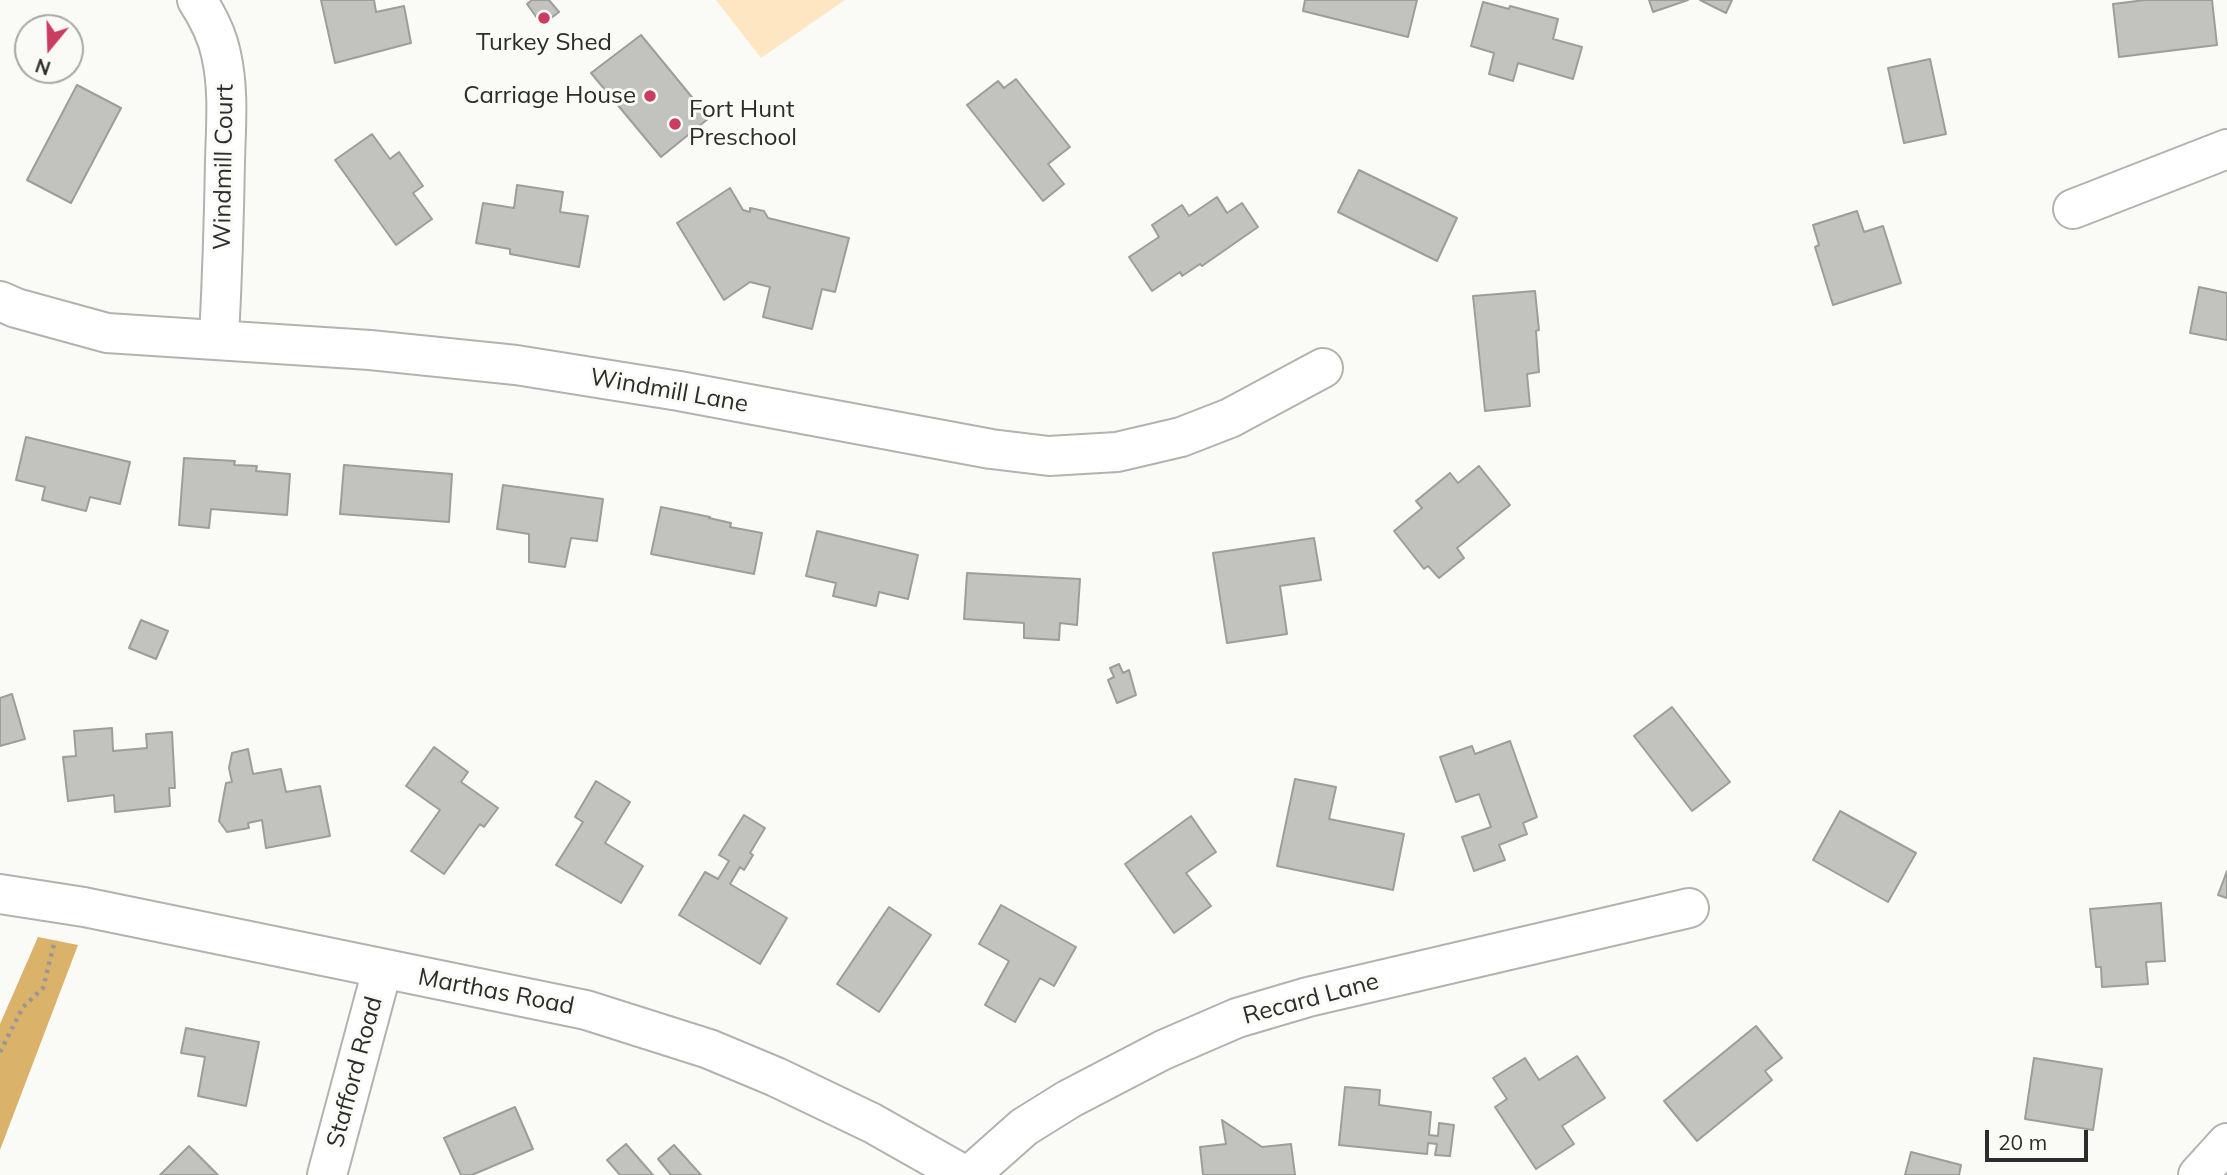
<!DOCTYPE html>
<style>
body{margin:0}
#map{position:relative;width:2227px;height:1175px;overflow:hidden;background:#fafbf7;font-family:Mulish,sans-serif}
canvas{display:block}
.north{position:absolute;left:14px;top:14px;width:70px;height:70px;box-sizing:border-box;background:#fafbf7;border:2px solid #a7a8a5;border-radius:50%;rotate:199deg;font-size:19px;font-weight:700;line-height:28px;text-align:center;color:#2b2c2b}
.north::after{content:'';display:block;margin:auto;width:24px;height:32px;background:#cb3c61;clip-path:polygon(50% 0,100% 100%,50% 72%,0 100%)}
.scale{position:absolute;left:1985px;top:1130px;width:103px;height:32px;box-sizing:border-box;border:4px solid #2b2c2b;border-top:0;padding-left:9px;font-size:21px;line-height:24px;white-space:nowrap;color:#2b2c2b;-webkit-text-stroke:5px #fafbf7;paint-order:stroke}
</style>
<div id="map">
<canvas width="2227" height="1175"></canvas>
<div class="north">N</div>
<div class="scale">20 m</div>
</div>
<script>
const c = document.querySelector('canvas').getContext('2d');
c.lineJoin = 'round';
function fill(path, color) {
  c.fillStyle = color;
  c.fill(path, 'evenodd');
}
function trace(path, color, width, dash) {
  c.strokeStyle = color;
  c.lineWidth = width;
  c.lineCap = dash ? 'butt' : 'round';
  c.setLineDash(dash || []);
  c.stroke(path);
}
function drawText(font, color, halo, rows, align = 'center') {
  c.font = font + ' Mulish,sans-serif';
  c.lineWidth = 6;
  c.setLineDash([]);
  c.textBaseline = 'middle';
  c.strokeStyle = halo;
  c.fillStyle = color;
  for (const [text, x, y, turn = 0] of rows) {
    c.save();
    c.translate(x, y);
    c.rotate((+turn || 0) * Math.PI / 180);
    c.textAlign = isNaN(turn) ? turn : align;
    if (halo) c.strokeText(text, 0, 0);
    c.fillText(text, 0, 0);
    c.restore();
  }
}
const green = new Path2D(`
 M716 0H845L761 58Z`);
const forest = new Path2D(`
 M38 937 78 945 0 1150V1024Z`);
const building = new Path2D(`
 M321 0H374L376 12 404 6 411 43 335 63Z
 M532 0H549L559 12 542 25 527 4Z
 M1305 0H1417L1408 37 1303 11Z
 M1649 0H1688L1653 12Z
 M1700 0H1732L1726 13Z
 M2145 0H2212L2217 45 2119 57 2113 4Z
 M1483 2 1509 9 1510 6 1558 19 1553 39 1582 47 1573 79 1518 63 1513 81 1489 74 1494 53 1471 46Z
 M641 35 709 118 661 157 591 73Z
 M1930 59 1946 134 1904 143 1888 68Z
 M1016 79 1070 147 1048 164 1064 184 1043 201 967 105 998 81 1004 88Z
 M77 85 121 108 71 203 27 180Z
 M372 134 390 159 399 152 423 186 413 193 432 219 396 245 335 160Z
 M1359 170 1457 218 1437 261 1338 212Z
 M517 185 563 192 560 212 588 216 579 267 510 254V249L476 243 483 203 514 208Z
 M730 188 743 210 750 212V208L764 211 768 218 849 238 835 292 822 289 812 329 763 317 770 287 750 282 724 300 677 223Z
 M1217 197 1227 213 1242 203 1258 227 1202 266 1200 264 1182 276 1180 272 1152 291 1129 257 1159 237 1152 225 1182 205 1189 216Z
 M1857 211 1864 232 1883 226 1901 283 1833 305 1815 247 1819 245 1813 225Z
 M2199 287 2227 293V340L2190 333Z
 M1535 291 1539 330 1536 331 1539 372 1527 374 1530 406 1485 411 1473 296Z
 M26 437 130 462 120 504 90 497 86 511 42 500 45 487 16 480Z
 M184 458 235 461 234 465 257 466 256 471 290 474 287 515 211 509 209 528 179 525Z
 M344 465 452 474 449 522 340 514Z
 M1479 466 1510 505 1457 548 1464 558 1439 578 1428 566 1424 569 1394 531 1422 508 1416 501 1450 473 1458 483Z
 M503 485 603 499 597 541 571 538 565 567 529 562V534L497 529Z
 M661 507 710 517 709 518 731 523 730 527 762 533 754 574 651 554Z
 M817 531 918 555 908 599 879 592 876 606 833 596 836 583 806 576Z
 M1314 538 1321 580 1280 586 1287 634 1227 643 1213 553Z
 M967 573 1080 579 1077 625 1060 623 1059 640 1024 638V623L964 619Z
 M141 620 168 631 156 659 129 648Z
 M1119 664 1123 673 1129 670 1136 695 1117 703 1108 680 1114 677 1110 668Z
 M12 694 25 739 0 746V698Z
 M1672 707 1730 782 1692 811 1634 736Z
 M112 728 113 751 147 748 146 734 172 732 175 788H169L170 806 115 812 114 795 68 801 63 757 76 756 74 731Z
 M1510 741 1537 817 1523 823 1527 834 1499 845 1505 860 1474 871 1462 837 1491 827 1479 794 1456 802 1440 757 1472 746 1475 754Z
 M434 747 468 772 461 782 498 808 484 827 480 824 444 874 411 851 440 810 406 786Z
 M248 749 253 774 281 769 286 792 320 786 330 836 266 848 262 820 248 823 249 828 227 832 219 821 226 783 232 782 229 768 232 753Z
 M1295 779 1336 787 1329 819 1404 834 1393 890 1277 866Z
 M596 781 630 802 605 843 643 866 621 903 556 865 583 822 575 817Z
 M1840 811 1916 853 1888 902 1813 860Z
 M744 815 765 828 750 853 753 855 744 870 740 867 730 884 787 918 760 964 679 915 705 872 718 879 729 861 719 855Z
 M1191 816 1216 852 1186 873 1211 906 1174 933 1125 864Z
 M2227 871V898L2218 895Z
 M2161 903 2165 961 2146 962 2148 984 2102 987 2101 967H2096L2090 909Z
 M1001 905 1076 947 1054 986 1040 978 1015 1022 985 1005 1009 961 979 944Z
 M889 907 931 935 879 1012 837 984Z
 M1756 1026 1782 1058 1765 1071 1772 1080 1697 1141 1664 1101Z
 M186 1028 259 1042 246 1106 198 1096 205 1057 181 1053Z
 M1577 1056 1605 1098 1562 1126 1574 1144 1536 1169 1495 1107 1507 1099 1493 1078 1525 1058 1539 1080Z
 M2034 1058 2102 1069 2093 1130 2025 1119Z
 M1345 1087 1380 1090 1379 1105 1431 1112 1429 1135 1438 1136 1439 1123 1454 1125 1450 1156 1435 1155 1437 1144 1428 1143 1427 1154 1339 1145Z
 M515 1107 533 1149 472 1175H461L444 1138Z
 M1222 1120 1262 1147 1291 1144 1295 1175H1203L1200 1147 1226 1144Z
 M626 1144 653 1175H620L607 1160Z
 M674 1145 701 1175H671L658 1159Z
 M189 1146 218 1175H160Z
 M1911 1152 1961 1165 1959 1175H1905Z`);
const path = new Path2D(`
 M0 1052 23 1007 43 988 55 940`);
const minor = new Path2D(`
 M197 0C208 17 217 34 221 54 229 89 226 125 225 161 224 220 222 280 219 339
 M2073 209 2227 149
 M0 301 16 308 107 333 370 350 516 365 679 391 991 449 1049 456 1117 452 1181 437 1230 418 1323 368
 M0 894 84 907 586 1010 709 1049 776 1077 872 1123 964 1175
 M327 1175 382 970
 M970 1175 1024 1127 1069 1099 1163 1050 1237 1018 1308 997 1689 908
 M2198 1175 2227 1143`);
const markers = [
 [544,18,7,"#cb3c61"],
 [650,96,7,"#cb3c61"],
 [675,124,7,"#cb3c61"]
];
const poiNames = [
 ["Turkey Shed",544,43],
 ["Carriage House",636,96,"right"],
 ["Fort Hunt",689,110,"left"],
 ["Preschool",689,138,"left"]
];
const streetNames = [
 ["Windmill Court",224,167,-89],
 ["Windmill Lane",669,391,10],
 ["Marthas Road",496,992,11],
 ["Recard Lane",1311,999,-15],
 ["Stafford Road",355,1072,-75]
];
fill(green, '#fde6c1');
fill(forest, '#dbb26a');
fill(building, '#c2c2be');
trace(building, '#9d9d99', 2);
trace(minor, '#b1b3af', 42);
trace(path, '#989996', 4.5, [3.5, 5]);
trace(minor, '#fff', 38);
for (const [x, y, r, color] of markers) {
  const dot = new Path2D();
  dot.arc(x, y, r, 0, 2 * Math.PI);
  c.fillStyle = color;
  c.fill(dot);
  trace(dot, '#fafbf7', 2.5);
}
drawText('24px', '#2b2c2b', '#fafbf7', poiNames);
drawText('24px', '#2b2c2b', '#fafbf7', streetNames);
</script>
